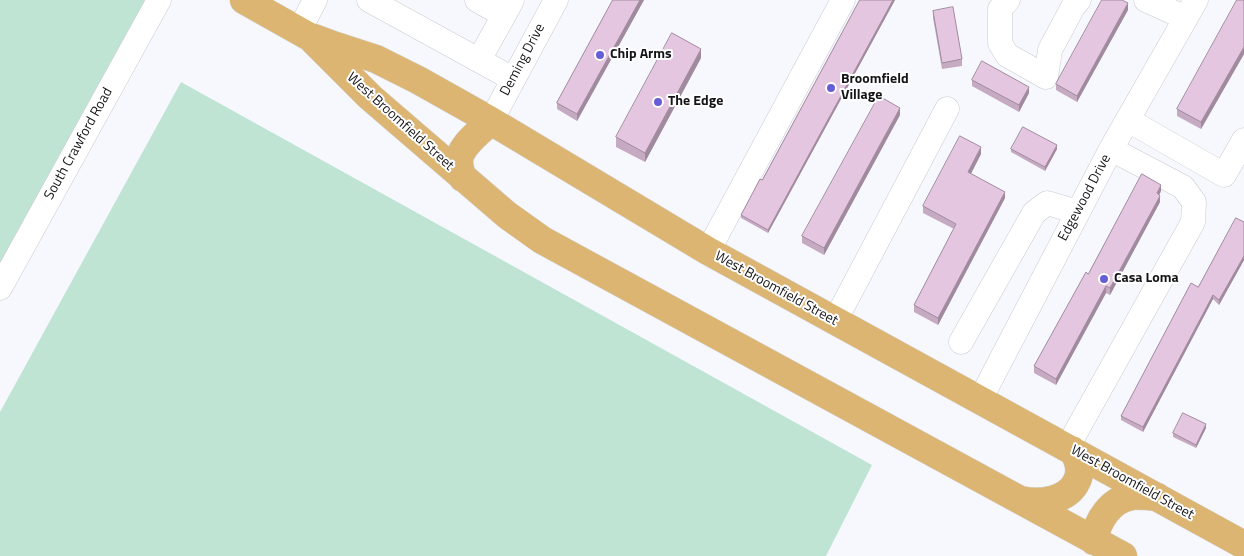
<!DOCTYPE html>
<style>
body{margin:0}
canvas{display:block;background:#f7f8fe}
</style>
<canvas width="1244" height="556"></canvas>
<script>
const c = document.querySelector('canvas').getContext('2d');
c.lineJoin = 'round';
function fill(path, color) {
  c.fillStyle = color;
  c.fill(path, 'evenodd');
}
function trace(path, color, width, dash) {
  c.strokeStyle = color;
  c.lineWidth = width;
  c.lineCap = dash ? 'butt' : 'round';
  c.setLineDash(dash || []);
  c.stroke(path);
}
function drawText(font, color, halo, rows, align = 'center') {
  c.font = font + ' "Titillium Web",sans-serif';
  c.lineWidth = 4;
  c.setLineDash([]);
  c.textBaseline = 'middle';
  c.strokeStyle = halo;
  c.fillStyle = color;
  for (const [text, x, y, turn = 0] of rows) {
    c.save();
    c.translate(x, y);
    c.rotate((+turn || 0) * Math.PI / 180);
    c.textAlign = isNaN(turn) ? turn : align;
    if (halo) c.strokeText(text, 0, 0);
    c.fillText(text, 0, 0);
    c.restore();
  }
}
const green = new Path2D(`
 M0 0H161L0 284Z
 M181 82 872 465 826 556H0V412Z`);
const minor = new Path2D(`
 M369 0 513 79
 M477 0 504 15 512 0
 M1008 0 1000 9V43L1007 55 1046 77 1050 50 1073 7 1079 0
 M1146 0 1186 18
 M299 31 315 0
 M479 60 504 15
 M1128 120 1224 175 1244 140
 M491 121 556 0
 M708 251 843 0
 M0 288 159 0
 M835 321 947 109
 M961 342 1034 213 1047 203 1078 212
 M980 400 1111 149 1196 0
 M1067 448 1193 222 1194 202 1183 187 1111 149`);
const major = new Path2D(`
 M244 0 308 36 330 44 376 59 418 80 491 121 708 251 1244 545
 M313 40 370 97 507 215 542 240 1123 556
 M463 178C461 173 459 167 459 162 459 146 481 131 491 121
 M1020 500C1030 502 1041 503 1051 500 1076 494 1088 472 1072 450
 M1094 541C1097 520 1111 499 1133 496 1141 495 1149 496 1157 497`);
const wall = new Path2D(`
 M613 0H644L577 121 557 109V103Z
 M860 0H895L768 233 741 218V215L762 180Z
 M1244 0V54L1201 129 1177 116V109Z
 M1128 10 1077 102 1056 90V84Z
 M933 11 962 59V66L942 69 933 18Z
 M701 58 645 162 616 147V137Z
 M972 80 1029 93 1019 112 972 86Z
 M900 115 824 255 802 243V236Z
 M1011 149H1057L1045 171 1011 152Z
 M981 154 971 174 1005 198 938 325 914 312V305L954 229 923 213V206Z
 M1161 191 1159 195 1160 202 1110 295 1106 293 1056 385 1034 373V366L1088 274Z
 M1244 222V260L1219 305 1213 299 1143 432 1121 420V416L1198 287Z
 M1206 428 1196 448 1173 437V433Z`);
const shadedWall = new Path2D(`
 M640 0H644L577 121V114Z
 M893 0H895L768 233V230Z
 M1128 3V10L1077 102V96Z
 M1244 47V54L1201 129V122Z
 M701 49V58L645 162V153Z
 M1029 87V93L1019 112V105Z
 M900 108V115L824 255V248Z
 M1057 145V149L1045 171V167Z
 M981 147V154L968 179V172Z
 M1161 185V191L1157 200V193Z
 M1005 192V198L938 325V318Z
 M1160 196V202L1110 295V288Z
 M1244 256V260L1219 305V300Z
 M1106 286V293L1056 385V379Z
 M1213 295V299L1143 432V427Z
 M1206 424V428L1196 448V445Z`);
const building = new Path2D(`
 M613 0H640L577 114 557 103Z
 M860 0H893L768 230 741 215 760 179 762 180Z
 M1102 0H1122L1128 3 1077 96 1056 84Z
 M1237 0H1244V47L1201 122 1177 109Z
 M953 7 962 59 942 63 933 11Z
 M672 33 701 49 645 153 616 137Z
 M982 61 1029 87 1019 105 972 80Z
 M879 96 900 108 824 248 802 236Z
 M1023 127 1057 145 1045 167 1011 149Z
 M960 136 981 147 968 172 1005 192 938 318 914 305 956 224 923 206Z
 M1142 174 1161 185 1157 193 1160 196 1110 288 1106 286 1056 379 1034 366 1086 272 1088 274Z
 M1236 218 1244 222V256L1219 300 1213 295 1143 427 1121 416 1191 283 1198 287Z
 M1183 413 1206 424 1196 445 1173 433Z`);
const markers = [
 [600,55,5,"#675dd6"],
 [831,88,5,"#675dd6"],
 [658,102,5,"#675dd6"],
 [1104,279,5,"#675dd6"]
];
const poiNames = [
 ["Chip Arms",610,55],
 ["Broomfield",841,80],
 ["Village",841,96],
 ["The Edge",668,102],
 ["Casa Loma",1114,279]
];
const streetNames = [
 ["Deming Drive",523,60,-62],
 ["West Broomfield Street",400,122,42],
 ["South Crawford Road",79,144,-61],
 ["Edgewood Drive",1085,198,-62],
 ["West Broomfield Street",776,289,29],
 ["West Broomfield Street",1132,483,29]
];
fill(green, '#c0e4d3');
trace(minor, '#c9cad0', 25);
trace(major, '#d5d5d5', 29);
trace(minor, '#fff', 24);
trace(major, '#ddb572', 28);
fill(wall, '#c5aac2');
fill(shadedWall, '#a08b9e');
fill(building, '#e5c6e1');
trace(building, '#a08b9e', 1);
for (const [x, y, r, color] of markers) {
  const dot = new Path2D();
  dot.arc(x, y, r, 0, 2 * Math.PI);
  c.fillStyle = color;
  c.fill(dot);
  trace(dot, '#fff', 2);
}
drawText('bold 14px', '#151518', '#fff', poiNames, 'left');
drawText('14px', '#151518', '#fff', streetNames);
</script>
